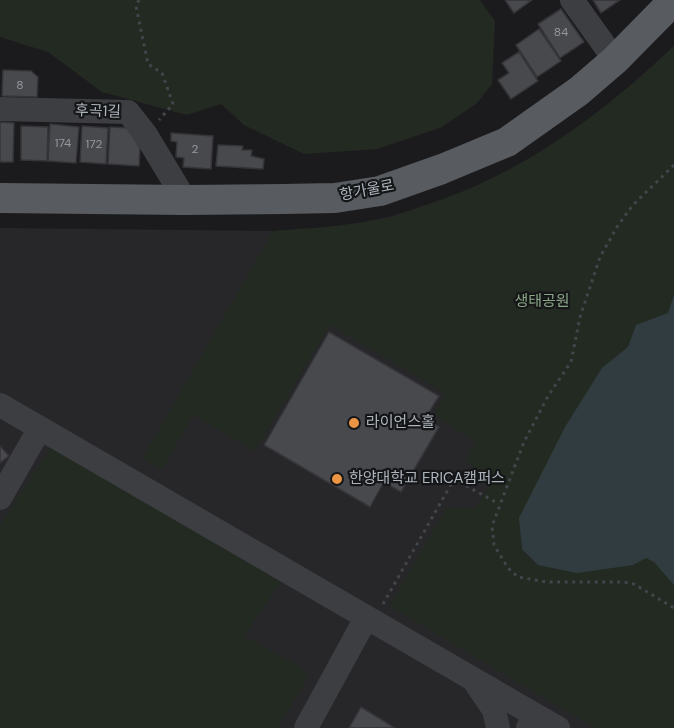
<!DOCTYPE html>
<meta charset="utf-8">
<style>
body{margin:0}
canvas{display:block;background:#1b1b1d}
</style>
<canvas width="674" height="728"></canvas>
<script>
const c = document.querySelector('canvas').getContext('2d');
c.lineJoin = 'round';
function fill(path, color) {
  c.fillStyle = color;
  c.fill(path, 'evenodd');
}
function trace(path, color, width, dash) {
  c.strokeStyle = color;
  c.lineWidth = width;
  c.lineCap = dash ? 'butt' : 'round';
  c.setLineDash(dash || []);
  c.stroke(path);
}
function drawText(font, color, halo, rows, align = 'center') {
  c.font = font + ' "DM Sans","Noto Sans KR",sans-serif';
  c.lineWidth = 4.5;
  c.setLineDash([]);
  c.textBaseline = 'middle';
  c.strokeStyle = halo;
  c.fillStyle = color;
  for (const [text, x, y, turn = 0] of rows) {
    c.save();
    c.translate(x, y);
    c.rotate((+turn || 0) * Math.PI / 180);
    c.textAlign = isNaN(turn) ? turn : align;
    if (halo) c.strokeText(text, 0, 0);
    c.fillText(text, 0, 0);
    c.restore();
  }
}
const built = new Path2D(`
 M674 46V728H0V228L274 231 336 227 389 217 440 201 492 180 543 151 593 117 636 82Z`);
const green = new Path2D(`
 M0 0H480L495 21 492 84 477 103 442 127 377 149 304 154 244 125 221 104 187 115 102 92 48 52 0 37Z
 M674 46V728H595L389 606 447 507 475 508 493 479 466 461 476 442 434 415 445 393 330 325 255 451 193 415 162 470 142 459 273 231C312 228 349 226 387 218 400 215 413 209 426 205 522 174 601 115 674 46Z
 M51 447 281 582 244 636 301 667 308 677 278 728H0V525Z`);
const water = new Path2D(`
 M674 295V585L654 562 646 558 633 565 577 573 538 565 522 549 519 518 565 427 602 368 628 347 636 325 668 313Z`);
const building = new Path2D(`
 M505 0H532L514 13Z
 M593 0H620L601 13Z
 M561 9 584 42 560 58 538 24Z
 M539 29 561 61 537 77 516 45Z
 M519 52 538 81 511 99 498 80 509 73 502 63Z
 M3 70 31 71 38 77 37 97 2 96Z
 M0 122 14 123 13 162H0Z
 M50 124 79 127 76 163 48 161Z
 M21 126 48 127 47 161 21 160Z
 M82 126 108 128 106 164 80 162Z
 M110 127 128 128 140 148 139 166 108 164Z
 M171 133 213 136 211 169 183 167 184 158 176 157 177 142 171 141Z
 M218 145 243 146 242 150H252L251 156 264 159 263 169 216 166Z
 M329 332 439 396 425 419 439 427 401 492 384 482 370 507 264 445Z
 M0 446 9 456 0 463Z
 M361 707 395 728H349Z`);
const path = new Path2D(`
 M139 0 136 6 148 64 162 73 173 104 159 120
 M674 165 632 206 617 227 600 257 580 317 571 362 548 396 524 442 492 526 494 545 508 568 518 577 547 582H624L634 584 674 608
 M383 604 454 479 499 504`);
const minor = new Path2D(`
 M572 0 615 60
 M0 109 128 112 146 135 185 200
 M0 405 535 715
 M0 498 40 428
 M477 685 494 710 498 728
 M306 728 366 618
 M528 728 535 715 558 728`);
const major = new Path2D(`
 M0 198 185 200 283 199 335 198 380 191 442 169 507 142 579 91 615 60 674 0`);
const markers = [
 [354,423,6,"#eb9544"],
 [337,479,6,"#eb9544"]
];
const numberNames = [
 ["84",561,33],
 ["8",20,86],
 ["174",63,144],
 ["172",94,145],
 ["2",195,150]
];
const streetNames = [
 ["후곡1길",98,112,2],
 ["항가울로",367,191,-11]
];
const parkNames = [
 ["생태공원",542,302]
];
const poiNames = [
 ["라이언스홀",366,423],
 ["한양대학교 ERICA캠퍼스",349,479]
];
fill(built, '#27272a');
fill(green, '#232a22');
fill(water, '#313c41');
fill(building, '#48494d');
trace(building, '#353539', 1.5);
trace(path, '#424549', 3, [3, 4.5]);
trace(minor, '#3c3e42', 24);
trace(major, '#585b60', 30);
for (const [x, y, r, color] of markers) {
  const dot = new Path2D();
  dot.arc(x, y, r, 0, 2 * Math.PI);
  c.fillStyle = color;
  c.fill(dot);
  trace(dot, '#151618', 2);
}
drawText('12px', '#9499a0', null, numberNames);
drawText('15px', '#aeb4bc', '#151618', streetNames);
drawText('15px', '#8aa586', '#151618', parkNames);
drawText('15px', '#aeb4bc', '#151618', poiNames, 'left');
</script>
